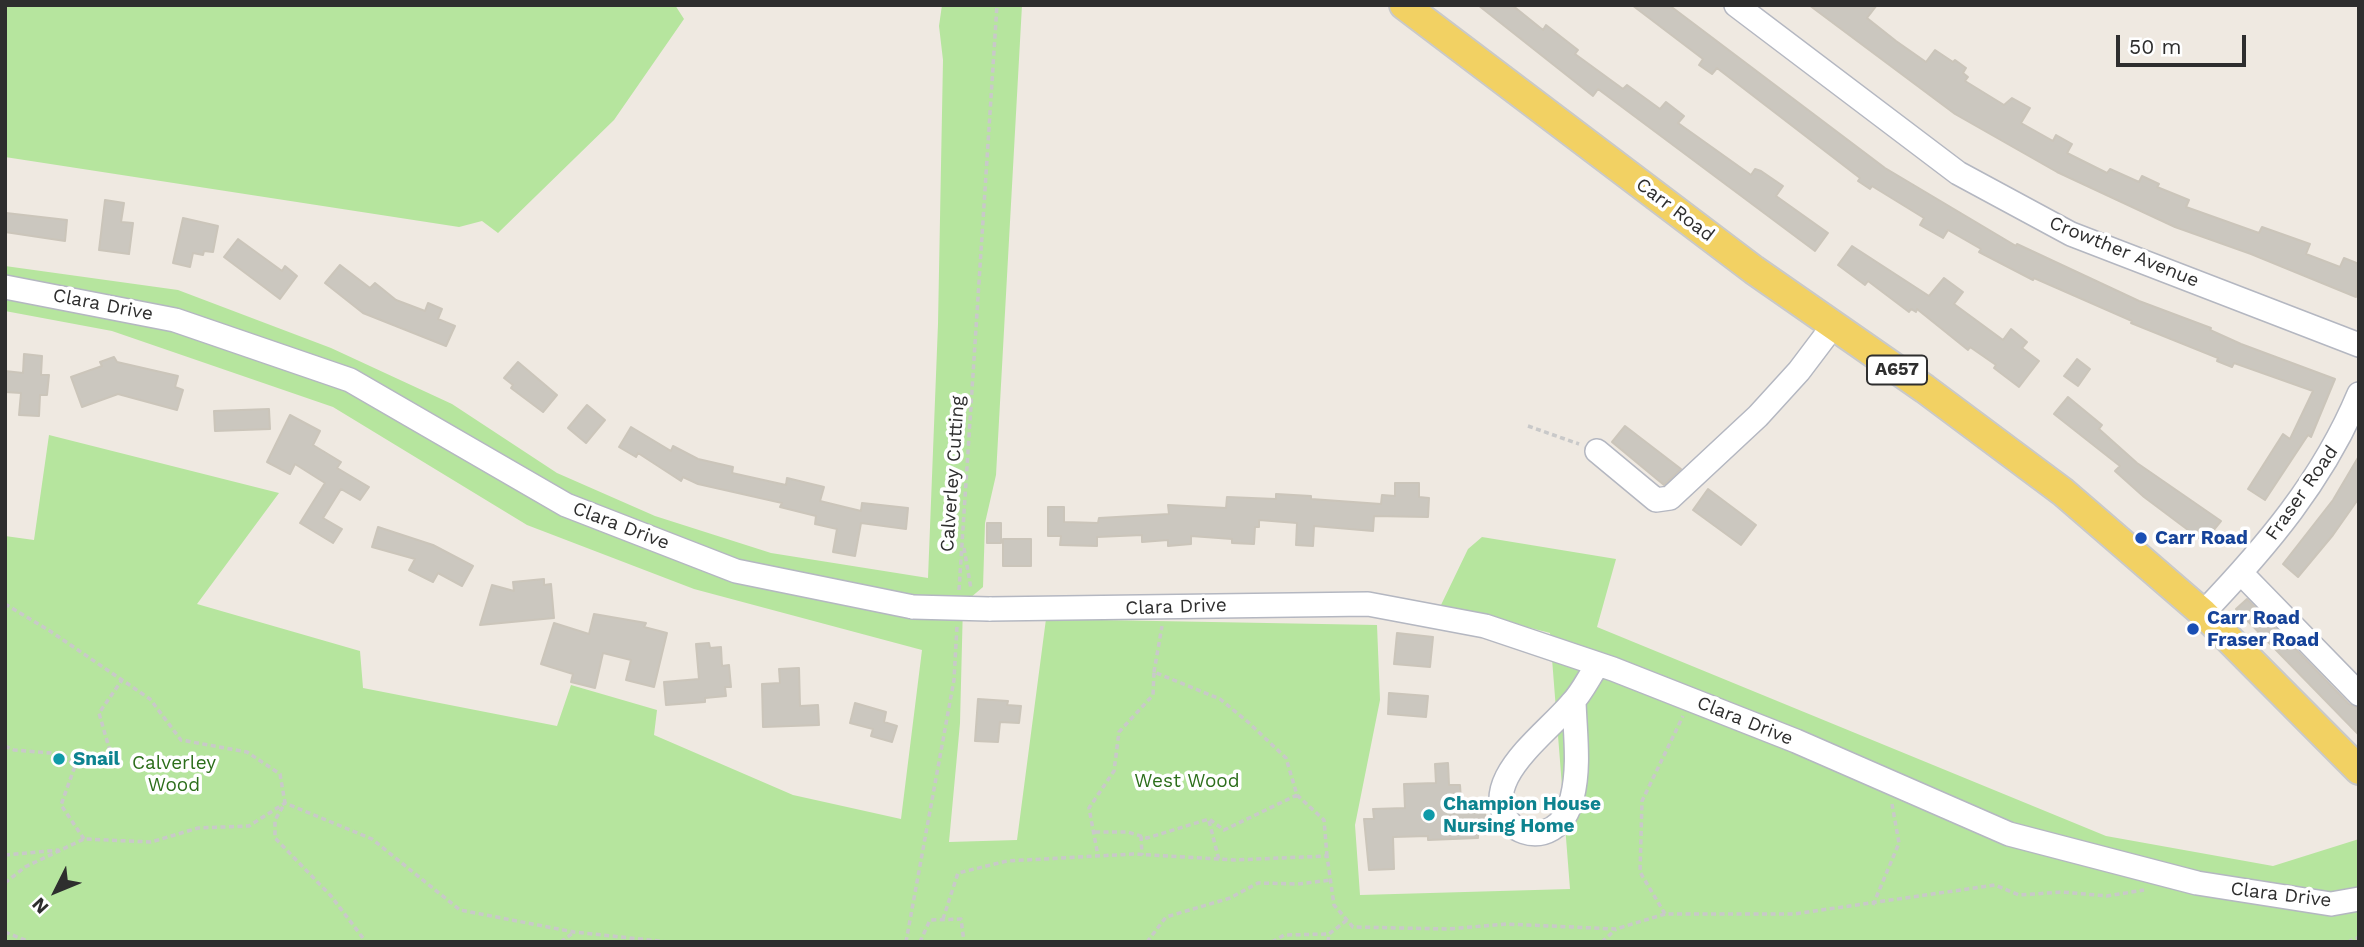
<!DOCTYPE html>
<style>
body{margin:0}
#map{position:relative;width:2364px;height:947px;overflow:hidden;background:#efe9e1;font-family:"Work Sans",sans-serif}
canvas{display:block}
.frame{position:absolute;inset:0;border:7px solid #2e2e2e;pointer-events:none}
.north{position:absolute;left:21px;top:856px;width:70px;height:70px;-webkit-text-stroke:5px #fff;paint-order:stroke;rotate:227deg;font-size:19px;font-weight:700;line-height:28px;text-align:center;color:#2e2e2e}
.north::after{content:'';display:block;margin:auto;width:24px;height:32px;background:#2e2e2e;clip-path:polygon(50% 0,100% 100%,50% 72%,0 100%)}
.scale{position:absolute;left:2116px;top:35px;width:130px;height:32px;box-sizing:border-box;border:4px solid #2e2e2e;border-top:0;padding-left:9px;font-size:21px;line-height:24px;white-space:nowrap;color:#2e2e2e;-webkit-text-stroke:5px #fff;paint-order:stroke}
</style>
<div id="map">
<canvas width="2364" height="947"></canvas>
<div class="frame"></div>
<div class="north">N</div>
<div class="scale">50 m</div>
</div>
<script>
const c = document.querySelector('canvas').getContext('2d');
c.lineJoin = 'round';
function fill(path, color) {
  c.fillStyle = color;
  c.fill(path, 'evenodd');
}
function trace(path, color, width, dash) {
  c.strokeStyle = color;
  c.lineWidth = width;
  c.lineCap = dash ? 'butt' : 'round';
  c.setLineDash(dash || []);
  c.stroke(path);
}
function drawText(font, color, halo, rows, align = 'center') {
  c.font = font + ' "Work Sans",sans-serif';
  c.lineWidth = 7;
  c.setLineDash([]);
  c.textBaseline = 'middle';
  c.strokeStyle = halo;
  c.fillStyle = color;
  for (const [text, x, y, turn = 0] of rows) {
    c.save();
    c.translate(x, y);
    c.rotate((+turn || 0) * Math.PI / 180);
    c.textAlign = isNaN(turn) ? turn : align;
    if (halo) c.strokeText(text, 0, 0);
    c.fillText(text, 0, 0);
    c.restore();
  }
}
const green = new Path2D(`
 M5 5H675L684 19 614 120 498 233 482 221 459 227 5 157Z
 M942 5H1022L996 475 985 523 983 587 963 604 960 723 949 842 1017 840 1046 619 1377 625 1380 700 1355 825 1360 895 1570 889 1550 633 1441 605 1468 549 1482 537 1616 559 1597 627 2106 836 2273 866 2359 839V942H5V536L34 540 49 435 279 493 197 604 360 651 363 688 557 726 571 685 657 710 654 735 793 795 901 819 922 650 694 589 527 525 333 407 112 331 5 311V266L178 290 331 348 452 404 557 473 655 516 771 553 928 578 938 324 943 60 939 26Z`);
const building = new Path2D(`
 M1478 5H1512L1543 30 1546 25 1578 50 1575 54 1623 89 1627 85 1660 109 1666 102 1684 116 1678 123 1751 175 1755 169 1761 171 1783 186 1776 196 1828 233 1815 251 1598 89 1593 96Z
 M1632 5H1669L1885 168 2016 246 2017 244 2139 301 2211 328 2210 330 2241 344 2335 379 2311 437 2308 435 2265 500 2248 489 2283 434 2290 439 2313 391 2234 363 2232 367 2217 361 2218 358 2131 323 2132 321 2034 278 2033 280 1979 252 1981 249 1948 230 1943 238 1920 225 1924 218 1872 186 1870 189 1858 181 1860 178 1717 68 1712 74 1699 65 1703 59Z
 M1809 5H1877L1867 18 1896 41 1926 62 1935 50 1953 62 1955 60 1966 68 1963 73 1968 77 1965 81 2004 105 2012 98 2030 108 2021 123 2053 141 2056 135 2072 144 2067 153 2107 173 2110 169 2139 182 2142 176 2159 184 2157 187 2189 200 2186 207 2259 233 2262 227 2310 244 2306 254 2340 267 2344 258 2359 264 2356 297 2251 254 2175 227 2057 172 1955 114Z
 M105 200 124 203 121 222 133 223 129 254 99 250Z
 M6 213 67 220 65 241 5 232Z
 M183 218 218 226 213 252 204 251 203 255 193 253 190 267 173 263Z
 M238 239 282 271 285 266 297 276 280 299 224 257Z
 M1852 246 1929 296 1944 278 1963 292 1954 304 2003 340 2011 329 2027 342 2022 348 2039 361 2019 387 1994 368 1996 365 1970 347 1968 350 1917 309 1916 312 1911 309 1909 312 1868 281 1865 285 1838 265Z
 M340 265 370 288 375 283 396 300 425 311 428 303 442 309 438 319 455 326 446 346 363 313 325 283Z
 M24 354 42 356 41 375H49L47 395H40L39 416 19 415 21 393 5 392V371L23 373Z
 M114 357 117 362 178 376 175 387 183 390 177 410 118 394 82 407 71 377 102 366 100 362Z
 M2077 359 2090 369 2078 386 2064 376Z
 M518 362 557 395 543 412 511 388 513 385 504 378Z
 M2068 397 2102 425 2099 429 2137 463 2221 521 2204 542 2144 497 2115 471 2120 466 2054 414Z
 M587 405 605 420 586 443 568 428Z
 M269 409 270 429 215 431 214 411Z
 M290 415 320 431 313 445 341 462 337 468 369 487 360 500 341 489 323 518 342 529 333 543 300 523 325 483 295 464 290 474 267 462Z
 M1625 426 1681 469 1664 485 1612 442Z
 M631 427 671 451 673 446 698 459 733 467 732 473 786 485 787 478 824 487 820 501 861 511 862 503 908 508 906 529 861 523 855 556 833 552 837 529 815 524 816 516 780 507 782 503 698 484 683 477 681 481 638 453 636 457 619 447Z
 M2359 456V498L2333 535 2298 577 2283 564 2333 500Z
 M1395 483H1419V497L1429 498 1428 517 1374 516 1373 531 1314 526 1313 546 1296 545 1297 523 1259 520V527H1255L1254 544 1232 543V539L1191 536V544L1168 546V540L1142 542V535L1097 537V546L1060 545 1061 536H1048V507H1064V522L1098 523 1099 518 1169 514 1168 505 1226 508 1227 497 1276 499V494L1311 496V499L1381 504 1382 495 1395 496Z
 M1708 489 1756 525 1741 545 1693 510Z
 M987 523H1001V543H987Z
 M378 527 433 545 473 566 462 586 438 573 433 582 409 570 415 559 372 547Z
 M1003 539H1031V566H1003Z
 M544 579V585L551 584 554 618 480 625 492 585 514 591 513 582Z
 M2247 599 2349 704 2359 708V735L2236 609Z
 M594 614 646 623 644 627 667 633 654 687 626 680 631 660 603 653 595 688 571 682 573 674 541 664 554 623 589 634Z
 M1397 633 1433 637 1430 667 1394 664Z
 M709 643 710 648 721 647 722 666 729 665 731 687H725L726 696 705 698V702L666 705 664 682 699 679 696 644Z
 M799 668 800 706 818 705 819 725 763 727 762 684 780 683 779 669Z
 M1389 693 1428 696 1426 717 1388 714Z
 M978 699 1008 701 1007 705 1021 706 1019 723 1000 722 998 742 975 741Z
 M855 703 886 712 884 722 897 726 892 742 871 736 873 729 850 723Z
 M1448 763 1449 785H1460L1461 800H1478L1479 812H1485L1486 826H1478V838L1428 840V836L1393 837 1394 869 1369 870 1364 819H1374L1373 809 1405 808 1404 784 1436 783 1435 764Z`);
const path = new Path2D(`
 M1528 426 1579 444
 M964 548 971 589
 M959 590 997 5
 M5 604 50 631 150 699 181 740 247 752 280 774 285 803 275 820V838L331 896 366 942
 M1154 672 1162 626
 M5 746 14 750 63 754 75 766
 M1297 795 1324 820 1327 856
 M1209 821 1219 860
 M1095 832H1128L1147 838 1209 819 1224 830 1297 795 1286 758 1248 722 1220 699 1154 672 1153 695 1119 732 1114 771 1089 808 1098 856
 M1141 836 1142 855
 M84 839 61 805 75 766 114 765 99 713 122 680
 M5 855 59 850
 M5 883 25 867 84 839 151 842 198 828 249 826 285 803 372 839 460 910 574 932 668 942
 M1873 905 1899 843 1892 804
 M1665 914 1640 872 1642 801 1683 716
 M943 919 958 873 1007 861 1133 854 1234 860 1327 856 1334 905 1353 927 1448 929 1506 924 1616 929 1665 914H1794L1995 885 2019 895 2062 892 2107 896 2144 890
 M5 932 30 942
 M561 942 574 932
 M906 942 954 680 957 626
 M920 942 930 920 961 919 964 942
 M1147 942 1166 917 1230 898 1258 883 1298 884 1331 880
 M1272 942 1284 935 1329 934
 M1328 942 1329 934 1347 920
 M1602 942 1616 929
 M2348 942 2359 937`);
const minor = new Path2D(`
 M1736 5 1958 173 2071 234 2359 345
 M5 287 175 320 350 380 566 505 736 571 913 607
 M1597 451 1656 500 1670 498 1758 416 1799 371 1833 326
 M2241 573 2359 694
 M989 609 1368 604 1485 626 1613 669 1796 741 2009 834 2197 883 2331 904 2359 899
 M2203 613C2267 546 2323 480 2359 394
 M1574 701C1575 733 1580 767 1572 798 1558 860 1479 833 1507 777 1521 750 1551 727 1571 704 1582 693 1589 677 1598 664`);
const major = new Path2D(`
 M1404 5 1754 270 1925 389 2063 492 2203 613 2359 770`);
const minorBridge = new Path2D(`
 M913 607 989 609`);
const markers = [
 [2141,538,7,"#1a4fb4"],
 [2193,629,7,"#1a4fb4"],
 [59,759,7,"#0f9aa8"],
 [1429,815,7,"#0f9aa8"]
];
const shields = [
 [1897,370,60]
];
const shieldNames = [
 ["A657",1897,370]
];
const streetNames = [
 ["Carr Road",1675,210,37],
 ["Crowther Avenue",2124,252,22],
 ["Clara Drive",103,305,11],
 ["Calverley Cutting",953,474,-86],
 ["Fraser Road",2302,493,-55],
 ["Clara Drive",621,526,21],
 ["Clara Drive",1176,607,-2],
 ["Clara Drive",1745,721,22],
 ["Clara Drive",2281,895,7]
];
const transitNames = [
 ["Carr Road",2155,538],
 ["Carr Road",2207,618],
 ["Fraser Road",2207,640]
];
const cultureNames = [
 ["Snail",73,759],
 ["Champion House",1443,804],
 ["Nursing Home",1443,826]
];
const parkNames = [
 ["Calverley",174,763],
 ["Wood",174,785],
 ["West Wood",1187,781]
];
fill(green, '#b6e59e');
fill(building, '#cbc7bf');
trace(building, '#cbc5ba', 2);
trace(minor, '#b4b7c1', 26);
trace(major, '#c9c9c9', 32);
trace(path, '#c9c9c9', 3.5, [5, 3.5]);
trace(minor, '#fff', 23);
trace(major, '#f2d163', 28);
trace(minorBridge, '#b4b7c1', 26, []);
trace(minorBridge, '#fff', 23);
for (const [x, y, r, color] of markers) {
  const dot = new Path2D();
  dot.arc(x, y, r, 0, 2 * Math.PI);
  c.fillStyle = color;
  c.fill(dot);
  trace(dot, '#fff', 2.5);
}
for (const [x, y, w] of shields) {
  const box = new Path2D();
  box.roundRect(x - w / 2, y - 14.5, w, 29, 5);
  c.fillStyle = '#fff';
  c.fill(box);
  trace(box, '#2e2e2e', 2);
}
drawText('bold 18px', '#2e2e2e', null, shieldNames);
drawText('19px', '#2e2e2e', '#fff', streetNames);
drawText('bold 19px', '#164399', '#fff', transitNames, 'left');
drawText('bold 19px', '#0d838f', '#fff', cultureNames, 'left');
drawText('19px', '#2c6e1b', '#fff', parkNames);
</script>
